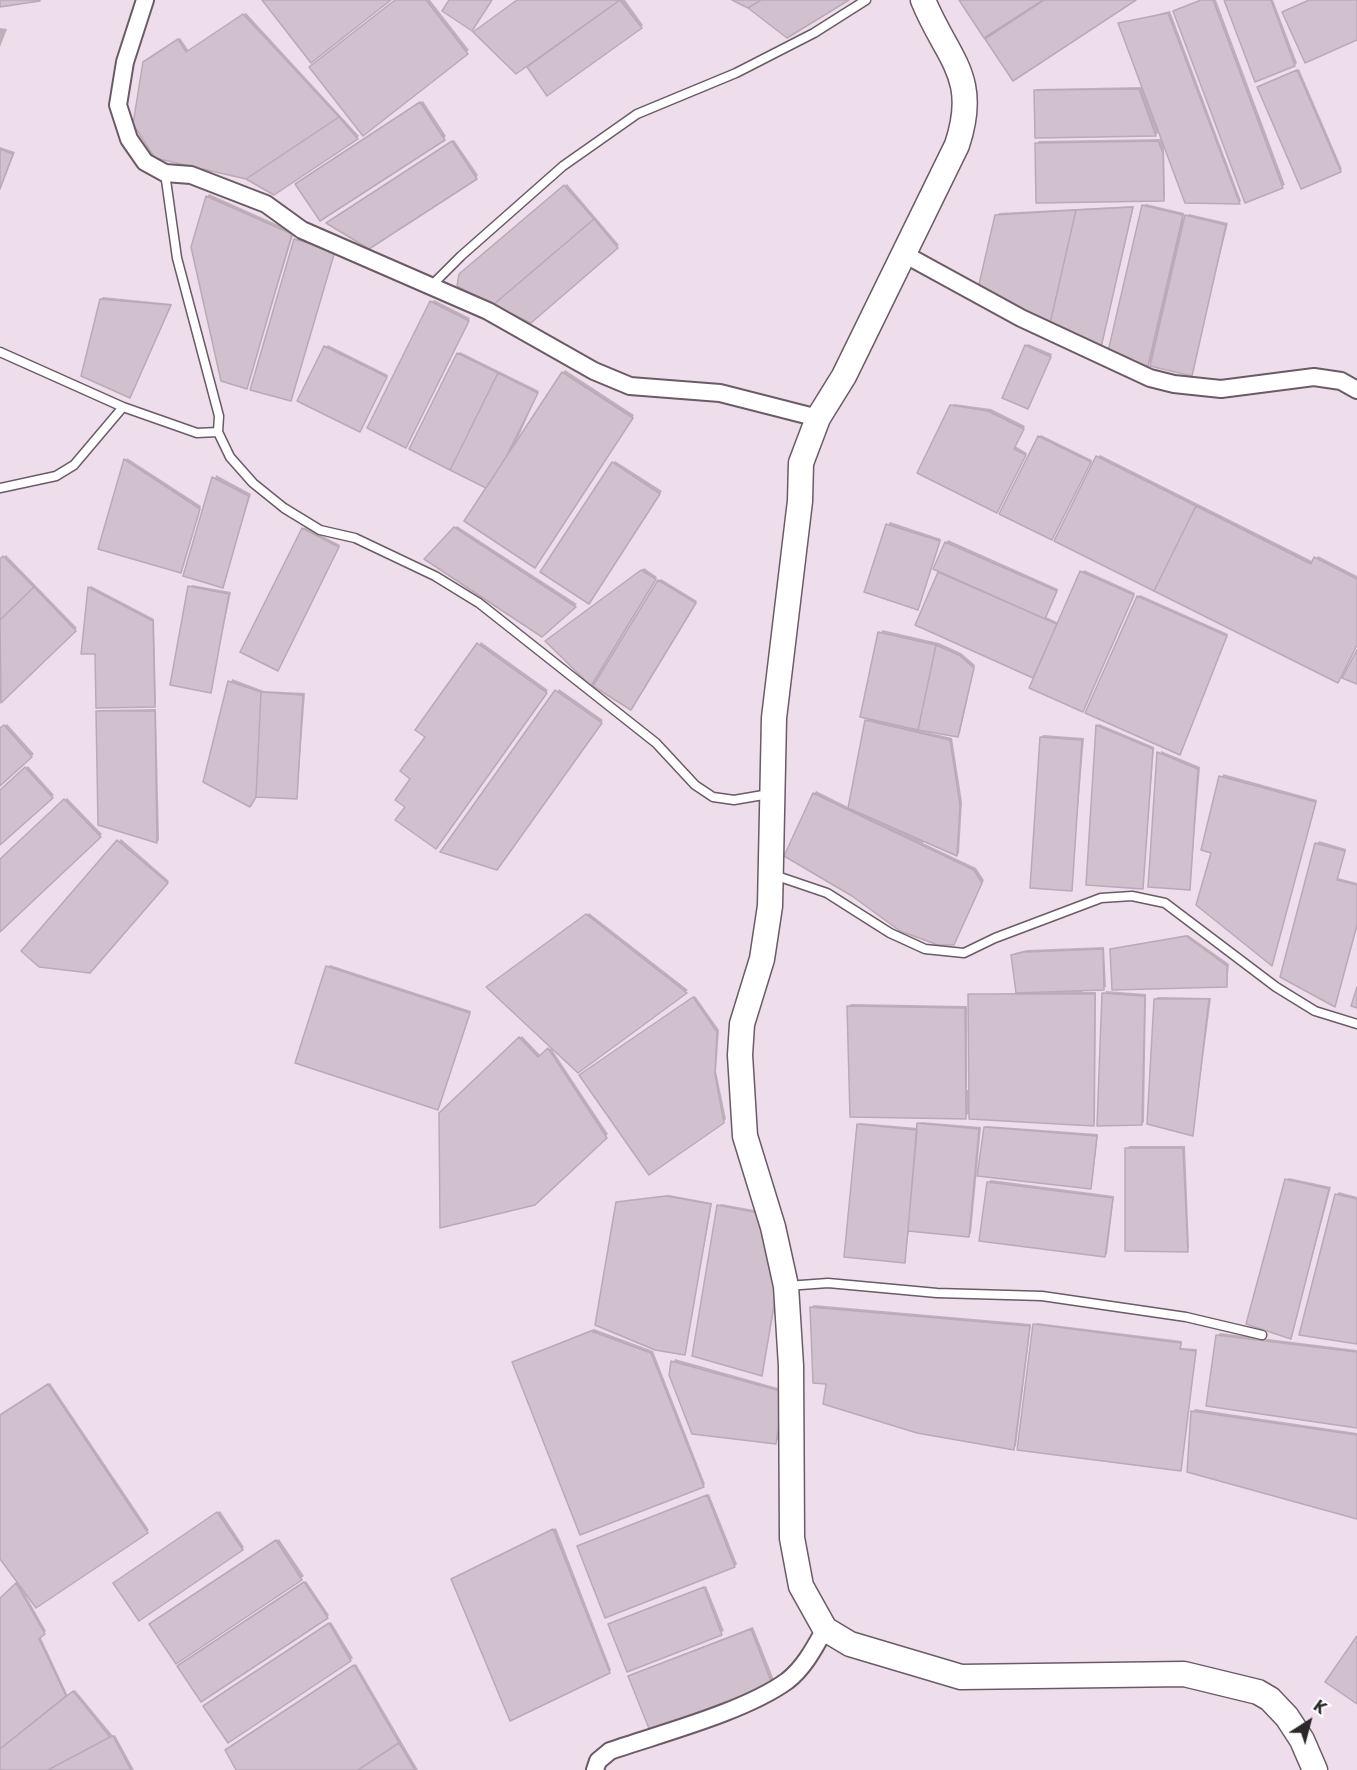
<!DOCTYPE html>
<style>
body{margin:0}
#map{position:relative;width:1357px;height:1770px;overflow:hidden;background:#eeddea;font-family:Jost,sans-serif}
canvas{display:block}
.north{position:absolute;left:1279px;top:1692px;width:60px;height:60px;-webkit-text-stroke:4px #fff;paint-order:stroke;rotate:36deg;font-size:16px;font-weight:700;line-height:24px;text-align:center;color:#2d262b}
.north::after{content:'';display:block;margin:auto;width:21px;height:27px;background:#2d262b;clip-path:polygon(50% 0,100% 100%,50% 72%,0 100%)}
</style>
<div id="map">
<canvas width="1357" height="1770"></canvas>
<div class="north">K</div>
</div>
<script>
const c = document.querySelector('canvas').getContext('2d');
c.lineJoin = 'round';
function fill(path, color) {
  c.fillStyle = color;
  c.fill(path, 'evenodd');
}
function trace(path, color, width, dash) {
  c.strokeStyle = color;
  c.lineWidth = width;
  c.lineCap = dash ? 'butt' : 'round';
  c.setLineDash(dash || []);
  c.stroke(path);
}
const shadow = new Path2D(`
 M397 0H430L469 50 363 134Z
 M519 0H625L643 25 548 94 527 65Z
 M960 0H1133L1013 79Z
 M1201 0H1216L1285 185 1246 201 1174 11Z
 M1226 0H1273L1297 63 1295 65Z
 M1170 11 1241 201 1239 203 1164 144 1165 198 1163 200 1037 143 1039 141 1163 139 1160 131 1156 135 1036 136 1035 91 1038 89 1143 87 1120 24Z
 M246 13 359 136 357 138 147 60 180 38 189 51Z
 M0 28 7 29 0 47Z
 M1299 69 1342 169 1340 171 1261 85Z
 M423 101 446 136 444 138 299 182Z
 M454 140 478 175 476 178 330 221Z
 M0 147 15 152 0 190Z
 M567 184 619 245 531 321 463 272Z
 M209 194 294 232 247 387 207 197Z
 M1146 204 1184 213 1183 220 1189 214 1228 223 1191 374 1154 358 1148 364 1143 206Z
 M1134 206 1101 348 997 216 999 213Z
 M298 238 336 249 290 400 296 240Z
 M103 297 172 304 131 394 101 299Z
 M434 300 470 318 406 446 431 302Z
 M1028 344 1052 354 1028 407 1026 346Z
 M328 345 388 375 362 428 326 347Z
 M460 352 539 391 513 449 565 370 634 415 537 564 488 487 458 354Z
 M954 404 991 409 1025 426 1015 446 1027 453 997 511 952 406Z
 M1041 435 1092 460 1054 536 1039 437Z
 M1100 455 1314 562 1318 556 1357 576V645L1098 457Z
 M127 458 201 506 181 572 99 548Z
 M615 461 662 491 591 600 613 463Z
 M216 475 251 494 222 586 185 575Z
 M890 522 941 539 917 608 888 525Z
 M457 526 577 604 542 635 426 559Z
 M305 527 340 545 280 667 303 529Z
 M948 540 1058 589 1046 617 1059 623 1084 570 1135 593 1084 708 1035 677 917 624 940 571 934 569Z
 M6 555 77 628 0 702V561Z
 M644 568 657 577 593 682 549 639Z
 M661 579 697 601 633 706 659 581Z
 M192 585 231 592 210 691 190 587Z
 M91 586 154 619 156 703 154 705 89 588Z
 M1140 595 1228 634 1180 754 1138 597Z
 M882 630 939 643 961 653 975 665 960 733 958 735 914 726 913 729 952 738 962 802 959 853 957 855 924 840 923 843 976 868 984 880 955 941 814 794 816 791 850 808 867 721 870 717Z
 M481 642 548 690 438 845 407 806 412 778 427 737 417 730Z
 M232 679 264 691 305 693 297 798 205 781Z
 M559 689 603 720 499 866 442 851Z
 M156 709 159 840 157 842 98 712 100 710Z
 M7 724 34 754 0 784V729Z
 M1099 724 1154 747 1143 888 1097 726Z
 M1043 735 1084 738 1071 890 1041 738Z
 M1161 751 1200 767 1190 888 1150 885Z
 M28 766 54 795 0 843V792Z
 M1223 774 1317 800 1272 964 1213 852Z
 M67 798 102 834 0 930V861Z
 M121 839 169 881 89 972 23 951Z
 M1319 841 1346 849 1338 878 1357 883V927L1335 1006 1317 844Z
 M589 913 688 990 578 1071 490 985Z
 M1188 935 1229 964 1227 985 1112 949Z
 M1104 947 1106 987 1082 990V992H1096L1095 1122 1093 1124 970 1112 965 1117 849 1006 851 1004 967 1006V1090H970V995L1017 993 1013 956 1015 953 1027 950Z
 M330 965 471 1011 438 1108 328 967Z
 M1106 991 1146 994 1144 1122 1142 1124 1104 994Z
 M695 996 719 1030 716 1071 726 1119 723 1122 583 1073Z
 M1158 997 1211 998 1193 1134 1155 999Z
 M522 1036 541 1056 551 1048 608 1134 534 1203 440 1114Z
 M921 1122 981 1127 971 1233 969 1236 909 1230 904 1262 858 1125 860 1123 918 1128Z
 M987 1126 1098 1134 1092 1185 1090 1188 985 1128Z
 M1129 1146H1185L1189 1248 1187 1250 1127 1149Z
 M1289 1178 1331 1187 1291 1337 1287 1180Z
 M991 1180 1114 1196 1107 1254 1105 1256 988 1182Z
 M1339 1192 1357 1197V1342L1336 1195Z
 M669 1195 712 1203 685 1353 617 1203Z
 M721 1204 760 1211 781 1273 762 1374 719 1206Z
 M814 1305 1031 1324 1016 1446 1013 1448 827 1383 812 1307Z
 M1037 1323 1182 1341 1181 1348 1197 1349 1180 1470 1035 1325Z
 M594 1329 653 1351 705 1484 703 1486 514 1362Z
 M1220 1333 1357 1350V1426L1218 1335Z
 M675 1359 785 1390 778 1440 775 1442 670 1375Z
 M50 1383 149 1530 26 1596 46 1631 40 1636 68 1696 75 1690 113 1736 115 1735 134 1770H0V1600L19 1582 0 1557V1416Z
 M1195 1409 1357 1433V1517L1193 1412Z
 M709 1494 737 1564 735 1566 579 1546Z
 M220 1511 244 1547 242 1549 117 1581Z
 M556 1528 611 1670 609 1672 452 1579Z
 M279 1539 304 1576 176 1662 153 1622Z
 M306 1581 329 1615 327 1617 181 1664Z
 M706 1586 724 1631 627 1670 609 1625Z
 M331 1622 353 1658 350 1660 207 1704Z
 M753 1627 774 1680 772 1682 632 1674Z
 M356 1664 418 1770H237L229 1749Z`);
const building = new Path2D(`
 M0 0H40V1L0 7Z
 M262 0H391L311 63Z
 M395 0H426L468 54 363 136 309 67Z
 M449 0H492L472 31 442 11Z
 M517 0H620L516 74 473 32Z
 M620 0 642 28 547 96 527 67Z
 M732 0H761L748 8Z
 M761 0H849L787 38 748 8Z
 M959 0H1043L984 38Z
 M1044 0H1136L1013 81 985 39Z
 M1201 0H1213L1283 188 1245 203 1173 11Z
 M1224 0H1271L1295 66 1255 82Z
 M1309 0H1357V40L1305 63 1282 12Z
 M1168 13 1240 204 1185 203 1118 23Z
 M243 14 339 117 246 179 155 158 133 124 143 62 178 39 186 52Z
 M1297 70 1341 172 1301 189 1257 87Z
 M1139 89 1156 136 1035 138 1034 90Z
 M420 102 445 140 320 221 295 184Z
 M339 117 358 139 274 195 246 179Z
 M452 141 477 179 369 249 326 223Z
 M1158 141 1163 153 1164 201 1036 203 1035 143Z
 M0 149 13 154 0 189Z
 M564 185 594 219 493 305 457 286 459 274Z
 M206 196 292 234 247 389 221 381 191 247Z
 M1142 205 1183 215 1148 366 1107 356Z
 M1133 207 1100 352 1049 328 1076 210Z
 M1076 210 1049 328 977 293 995 215Z
 M1185 215 1226 225 1192 376 1150 366Z
 M594 219 618 248 531 323 493 305Z
 M294 239 335 251 291 401 250 390Z
 M100 299 171 305 130 398 81 376Z
 M430 301 469 321 406 448 367 428Z
 M1025 345 1051 357 1028 409 1002 398Z
 M324 346 387 377 360 432 297 401Z
 M457 353 498 373 450 470 409 449Z
 M562 372 633 418 535 568 464 521Z
 M498 373 538 393 506 457 486 488 450 470Z
 M950 405 988 411 1024 429 1014 449 1026 455 997 513 917 473Z
 M1038 436 1091 462 1052 540 999 514Z
 M1096 456 1196 506 1154 591 1054 541Z
 M124 459 200 509 181 573 98 549Z
 M612 462 660 494 589 604 540 572Z
 M212 477 249 496 223 588 183 576Z
 M1196 506 1311 564 1314 557 1357 579V645L1338 683 1154 591Z
 M886 524 940 541 918 610 864 592Z
 M454 527 576 607 542 637 424 559Z
 M302 528 339 547 278 671 240 652Z
 M945 542 1057 591 1045 619 933 569Z
 M3 556 34 587 0 620V559Z
 M641 570 656 579 591 686 545 641Z
 M1080 571 1134 595 1083 712 1029 688Z
 M938 572 1057 624 1033 678 915 625Z
 M658 580 696 603 631 710 593 686Z
 M188 586 229 594 211 693 170 685Z
 M34 587 76 631 1 703 0 620Z
 M88 587 153 621 155 707 96 708 95 654H81Z
 M1137 596 1227 636 1180 755 1085 713Z
 M878 632 936 645 918 730 860 717Z
 M477 643 547 693 436 849 395 820 405 807 395 800 410 779 400 771 425 737 415 730Z
 M936 645 959 655 974 668 958 737 918 730Z
 M1357 650V684L1342 678Z
 M228 681 261 692 256 797 250 807 203 782Z
 M555 690 602 723 497 870 440 852Z
 M261 692 303 695 297 799 256 797Z
 M96 711H155L157 843 98 825Z
 M865 720 950 740 960 805 957 856 848 808Z
 M4 725 32 757 0 786V728Z
 M1096 725 1153 749 1143 889 1086 885Z
 M1040 737 1082 740 1072 891 1030 888Z
 M1157 752 1198 769 1190 890 1148 887Z
 M25 767 53 798 0 845V790Z
 M1219 776 1316 802 1272 966 1196 905 1211 853 1201 850Z
 M813 793 974 870 982 883 954 945H938L900 931 852 896 784 856Z
 M64 799 101 837 0 932V859Z
 M117 840 168 883 90 973 39 967 21 951Z
 M1315 843 1345 851 1337 880 1357 885V925L1335 1007 1280 977Z
 M586 914 687 993 578 1073 486 987Z
 M1186 936 1227 966V987L1112 990 1110 949Z
 M1103 949 1104 990 1016 993 1011 955 1024 952Z
 M326 966 470 1013 438 1110 295 1063Z
 M1357 987V1008L1351 1006Z
 M1102 993 1145 996 1142 1125 1097 1126Z
 M968 994H1095L1094 1126 969 1119Z
 M693 997 717 1032 715 1074 724 1123 649 1175 579 1075Z
 M1154 999H1209L1193 1136 1147 1124Z
 M847 1006 965 1008 966 1119 850 1117Z
 M519 1037 538 1057 548 1048 607 1138 535 1205 440 1228 439 1113Z
 M917 1123 979 1129 969 1237 908 1231Z
 M857 1124 917 1130 905 1263 844 1257Z
 M984 1127 1097 1136 1091 1189 977 1176Z
 M1125 1148H1183L1188 1252 1125 1251Z
 M1285 1179 1329 1189 1291 1339 1246 1324Z
 M987 1182 1113 1198 1105 1257 979 1241Z
 M1335 1194 1357 1199V1344L1299 1335Z
 M666 1196 711 1204 685 1355 655 1350 595 1325 616 1202Z
 M717 1205 759 1213 779 1276 762 1376 692 1356Z
 M810 1307 1030 1326 1014 1450 917 1433 823 1404 826 1384 813 1383Z
 M1033 1324 1181 1343 1180 1349 1196 1351 1181 1471 1017 1450Z
 M591 1331 651 1353 704 1487 580 1535 512 1362Z
 M1216 1335 1357 1352V1428L1206 1406Z
 M671 1361 784 1392 776 1444 692 1434 669 1375Z
 M48 1384 148 1533 36 1608 0 1559V1415Z
 M1191 1411 1357 1435V1519L1187 1472Z
 M707 1495 735 1567 605 1618 577 1546Z
 M217 1512 243 1550 139 1621 113 1583Z
 M553 1529 610 1673 510 1721 451 1579Z
 M276 1540 302 1580 176 1664 149 1624Z
 M304 1582 328 1618 201 1702 177 1666Z
 M16 1583 45 1634 39 1639 66 1696 0 1749V1598Z
 M704 1587 722 1635 627 1672 608 1624Z
 M329 1623 351 1661 228 1743 203 1706Z
 M751 1629 772 1684 650 1731 628 1676Z
 M1357 1636V1704L1325 1682Z
 M354 1665 399 1743 358 1770H236L225 1750Z
 M73 1691 110 1737 48 1770H0V1749Z
 M113 1736 131 1770H48L110 1737Z
 M399 1743 415 1770H358Z`);
const lane = new Path2D(`
 M165 173 177 258 219 416 218 432 230 457 253 483 284 508 320 530 355 538 435 576 479 603 656 743 695 785 713 797 734 800 769 794
 M431 286 461 256 563 166 637 114 736 73 814 33 866 0
 M0 352 123 407 197 433 218 432
 M0 488 56 476 74 465 123 407
 M774 875 827 893 890 933 925 949 964 953 995 938 1101 898 1132 896 1165 903 1276 987 1315 1011 1357 1024
 M787 1286 828 1283 937 1293 1042 1296 1186 1317 1262 1335`);
const street = new Path2D(`
 M145 0 125 62 118 105 129 139 145 162 165 173 191 175 266 204 302 230 488 311 594 371 630 386 720 393 818 418
 M904 254 1021 318 1150 378 1174 384 1221 389 1314 377 1341 381 1357 390
 M595 1770 598 1761 610 1751C662 1733 744 1712 787 1681 804 1668 815 1647 825 1629`);
const secondary = new Path2D(`
 M923 0C947 59 980 76 957 145L844 376 818 418 801 463 800 501 774 718 770 906 762 959 742 1024 740 1055 745 1136 773 1227 786 1286 791 1366 792 1538 801 1586 825 1629 850 1644 961 1677 1184 1674 1258 1692 1270 1699 1287 1717 1302 1740 1315 1770`);
fill(shadow, '#0003');
fill(building, '#d1c0ce');
trace(building, '#baa9b7', 1.5);
trace(lane, '#6a5b67', 11);
trace(street, '#6a5b67', 20);
trace(secondary, '#6a5b67', 27);
trace(lane, '#fff', 8);
trace(street, '#fff', 16);
trace(secondary, '#fff', 24);
</script>
